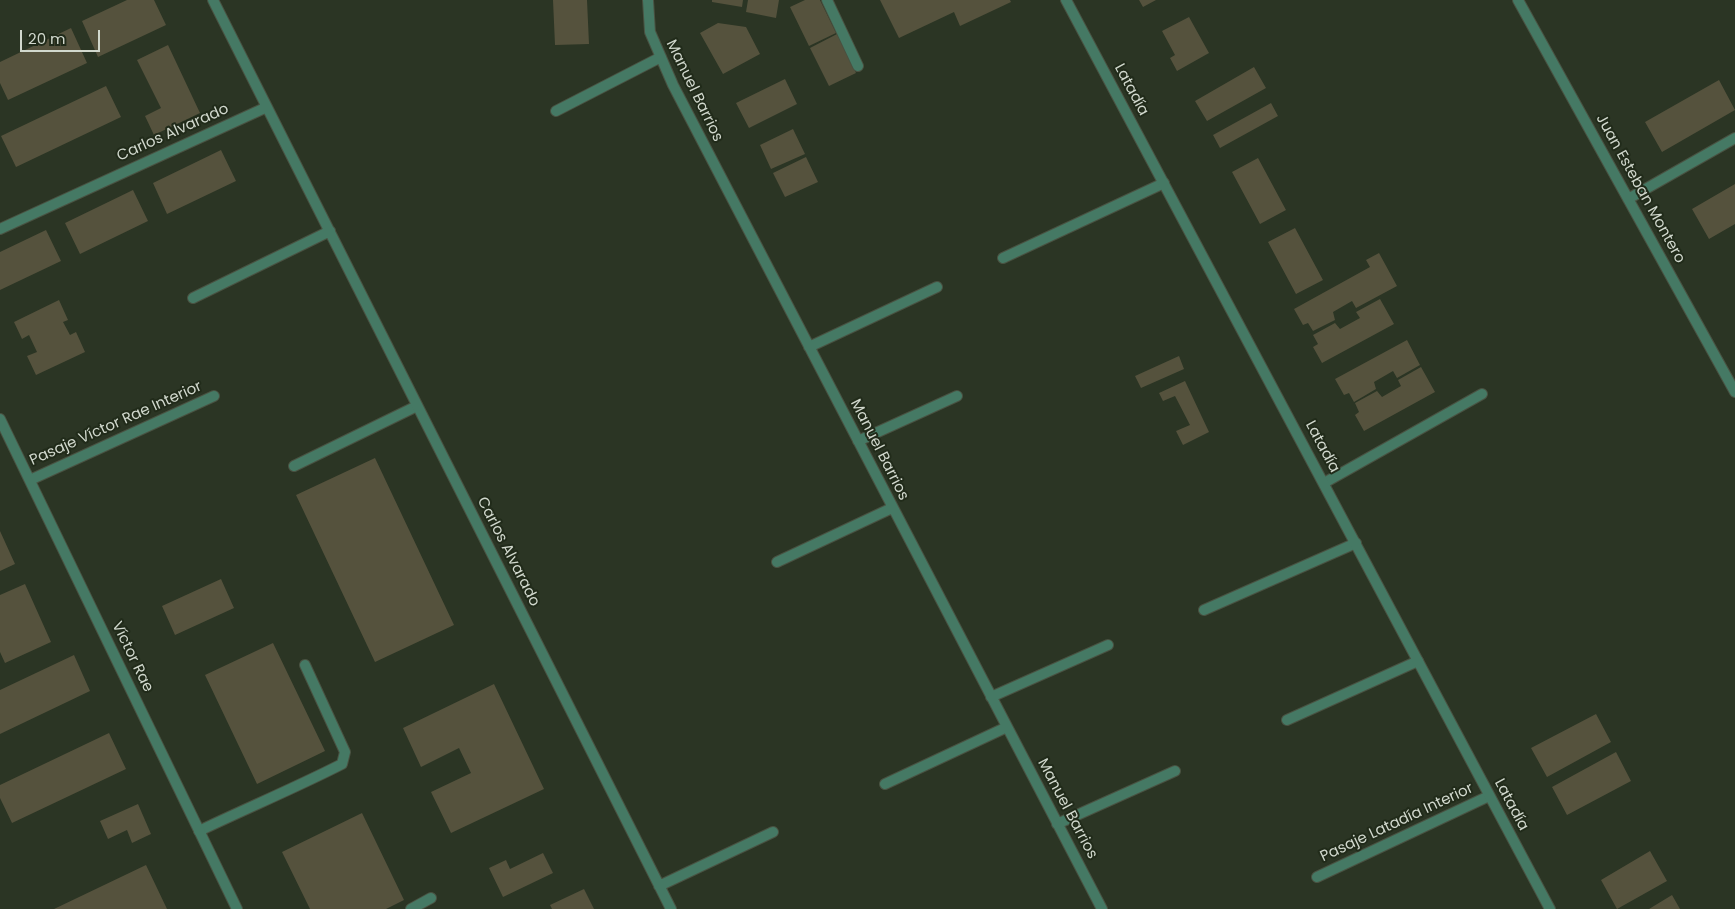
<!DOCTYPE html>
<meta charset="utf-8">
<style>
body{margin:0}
#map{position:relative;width:1735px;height:909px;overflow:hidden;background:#2b3524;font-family:Poppins,sans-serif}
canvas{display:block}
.scale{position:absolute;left:20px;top:30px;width:80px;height:22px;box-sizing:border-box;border:2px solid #d1d8cd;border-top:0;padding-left:6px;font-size:15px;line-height:18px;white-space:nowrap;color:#d1d8cd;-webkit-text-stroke:4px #212b1a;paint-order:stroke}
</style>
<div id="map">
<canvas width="1735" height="909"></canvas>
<div class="scale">20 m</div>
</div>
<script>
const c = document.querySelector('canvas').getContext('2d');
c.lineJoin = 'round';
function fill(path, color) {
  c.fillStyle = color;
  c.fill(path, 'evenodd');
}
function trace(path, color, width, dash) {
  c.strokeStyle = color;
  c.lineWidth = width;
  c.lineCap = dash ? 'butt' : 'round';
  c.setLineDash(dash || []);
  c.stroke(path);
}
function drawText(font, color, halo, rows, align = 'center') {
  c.font = font + ' Poppins,sans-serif';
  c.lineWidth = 4;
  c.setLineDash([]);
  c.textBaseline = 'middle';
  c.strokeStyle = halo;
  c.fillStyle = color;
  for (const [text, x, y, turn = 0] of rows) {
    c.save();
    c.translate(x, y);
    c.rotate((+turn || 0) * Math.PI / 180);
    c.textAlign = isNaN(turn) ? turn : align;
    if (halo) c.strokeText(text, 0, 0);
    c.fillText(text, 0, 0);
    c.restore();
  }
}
const building = new Path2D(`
 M127 0H154L166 25 98 57 82 21Z
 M553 0H587L589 44 555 45Z
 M712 0H743L742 7 712 2Z
 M748 0H779L776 18 746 12Z
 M805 0H820L836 33 809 46 790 7Z
 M880 0H1010L1011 2 960 26 954 12 899 38Z
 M1139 0H1156L1143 7Z
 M1189 17 1209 53 1177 71 1170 58 1175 55 1162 31Z
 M718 23 746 27 760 54 723 74 700 33Z
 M71 28 87 63 8 100 0 83V62Z
 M837 34 856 73 829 86 810 48Z
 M168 45 200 113 154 135 145 116 161 108 137 60Z
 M1254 67 1266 88 1207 121 1195 101Z
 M785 79 797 104 749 128 736 103Z
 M1719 80 1735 110 1662 152 1645 122Z
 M106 86 121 117 16 167 1 136Z
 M1271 103 1278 116 1220 148 1213 135Z
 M793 129 805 154 771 169 760 145Z
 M221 150 236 181 167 214 153 183Z
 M806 157 818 182 785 197 773 173Z
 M1258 158 1286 210 1260 224 1232 172Z
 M1735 184V224L1709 239 1692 209Z
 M133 190 148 221 80 254 65 223Z
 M1295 228 1323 280 1296 294 1268 242Z
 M46 230 61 261 0 290V252Z
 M1379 253 1397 286 1356 308 1352 301 1333 312 1335 320 1313 331 1308 323 1303 325 1294 309 1370 267 1366 260Z
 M1380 299 1394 324 1322 363 1313 347 1318 344 1313 335 1335 323 1340 329 1360 318 1356 312Z
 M59 300 68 320 63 322 70 335 76 332 85 352 36 375 27 356 37 352 29 335 22 339 14 322Z
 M1407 340 1420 365 1397 378 1393 371 1374 382 1376 389 1354 402 1349 393 1344 395 1335 379Z
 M1179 356 1184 369 1141 388 1135 376Z
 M1421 367 1435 392 1364 431 1355 415 1359 412 1355 403 1377 391 1382 397 1401 386 1398 380Z
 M1185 381 1209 432 1183 445 1176 431 1190 425 1175 396 1163 401 1159 393Z
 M375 458 454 625 375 662 296 495Z
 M0 531 15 564 0 571Z
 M221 579 234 608 175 635 162 606Z
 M25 584 51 642 5 663 0 652V595Z
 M273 643 325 751 257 784 205 675Z
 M74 655 90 691 0 734V690Z
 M494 684 544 789 451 833 431 792 471 773 459 748 421 767 403 728Z
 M1596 714 1611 742 1547 777 1531 748Z
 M109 733 126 769 12 823 0 798V785Z
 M1616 752 1631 781 1567 815 1552 787Z
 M138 804 151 834 132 843 127 830 108 839 100 821Z
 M362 813 404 900 386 909H310L282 852Z
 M1650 851 1667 881 1617 909 1601 880Z
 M543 853 553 873 503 897 489 868 506 860 510 869Z
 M146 865 167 909H54Z
 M584 889 594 909H552L550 905Z
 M1672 895 1680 909H1649Z`);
const service = new Path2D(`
 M827 0 858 66
 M294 466 417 406
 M1324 483 1482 394
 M199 831C247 808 295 788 342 764L345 752 305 665
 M411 909 431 898`);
const minor = new Path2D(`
 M213 0 671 909
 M648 0 650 32 673 85 1102 909
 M1518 0 1735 392
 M556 111 661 57
 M1628 199 1735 138
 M0 229 267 107
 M1003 258 1164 183
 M193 298 330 231
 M809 347 937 287
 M0 419 237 909
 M858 441 957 396
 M30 480 214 396
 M777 562 892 508
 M1204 610 1356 543
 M991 697 1108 645
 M1287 720 1418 661
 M885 784 1007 727
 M1057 824 1175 771
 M1317 877 1489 796
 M659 886 773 832`);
const tertiary = new Path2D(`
 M1066 0 1550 909`);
const streetNames = [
 ["Latadía",1131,90,62],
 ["Manuel Barrios",694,91,64],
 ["Carlos Alvarado",173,133,-24],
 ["Juan Esteban Montero",1640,189,61],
 ["Pasaje Víctor Rae Interior",116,424,-24],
 ["Latadía",1322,447,62],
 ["Manuel Barrios",879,450,63],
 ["Carlos Alvarado",508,552,63],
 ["Víctor Rae",132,657,64],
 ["Latadía",1511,805,62],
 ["Manuel Barrios",1067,809,62],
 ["Pasaje Latadía Interior",1397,823,-25]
];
fill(building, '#55523d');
trace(service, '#495242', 12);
trace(minor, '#495242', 12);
trace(tertiary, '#495242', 12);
trace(service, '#457964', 10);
trace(minor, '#457964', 10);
trace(tertiary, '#457964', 10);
drawText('15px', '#d1d8cd', '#212b1a', streetNames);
</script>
